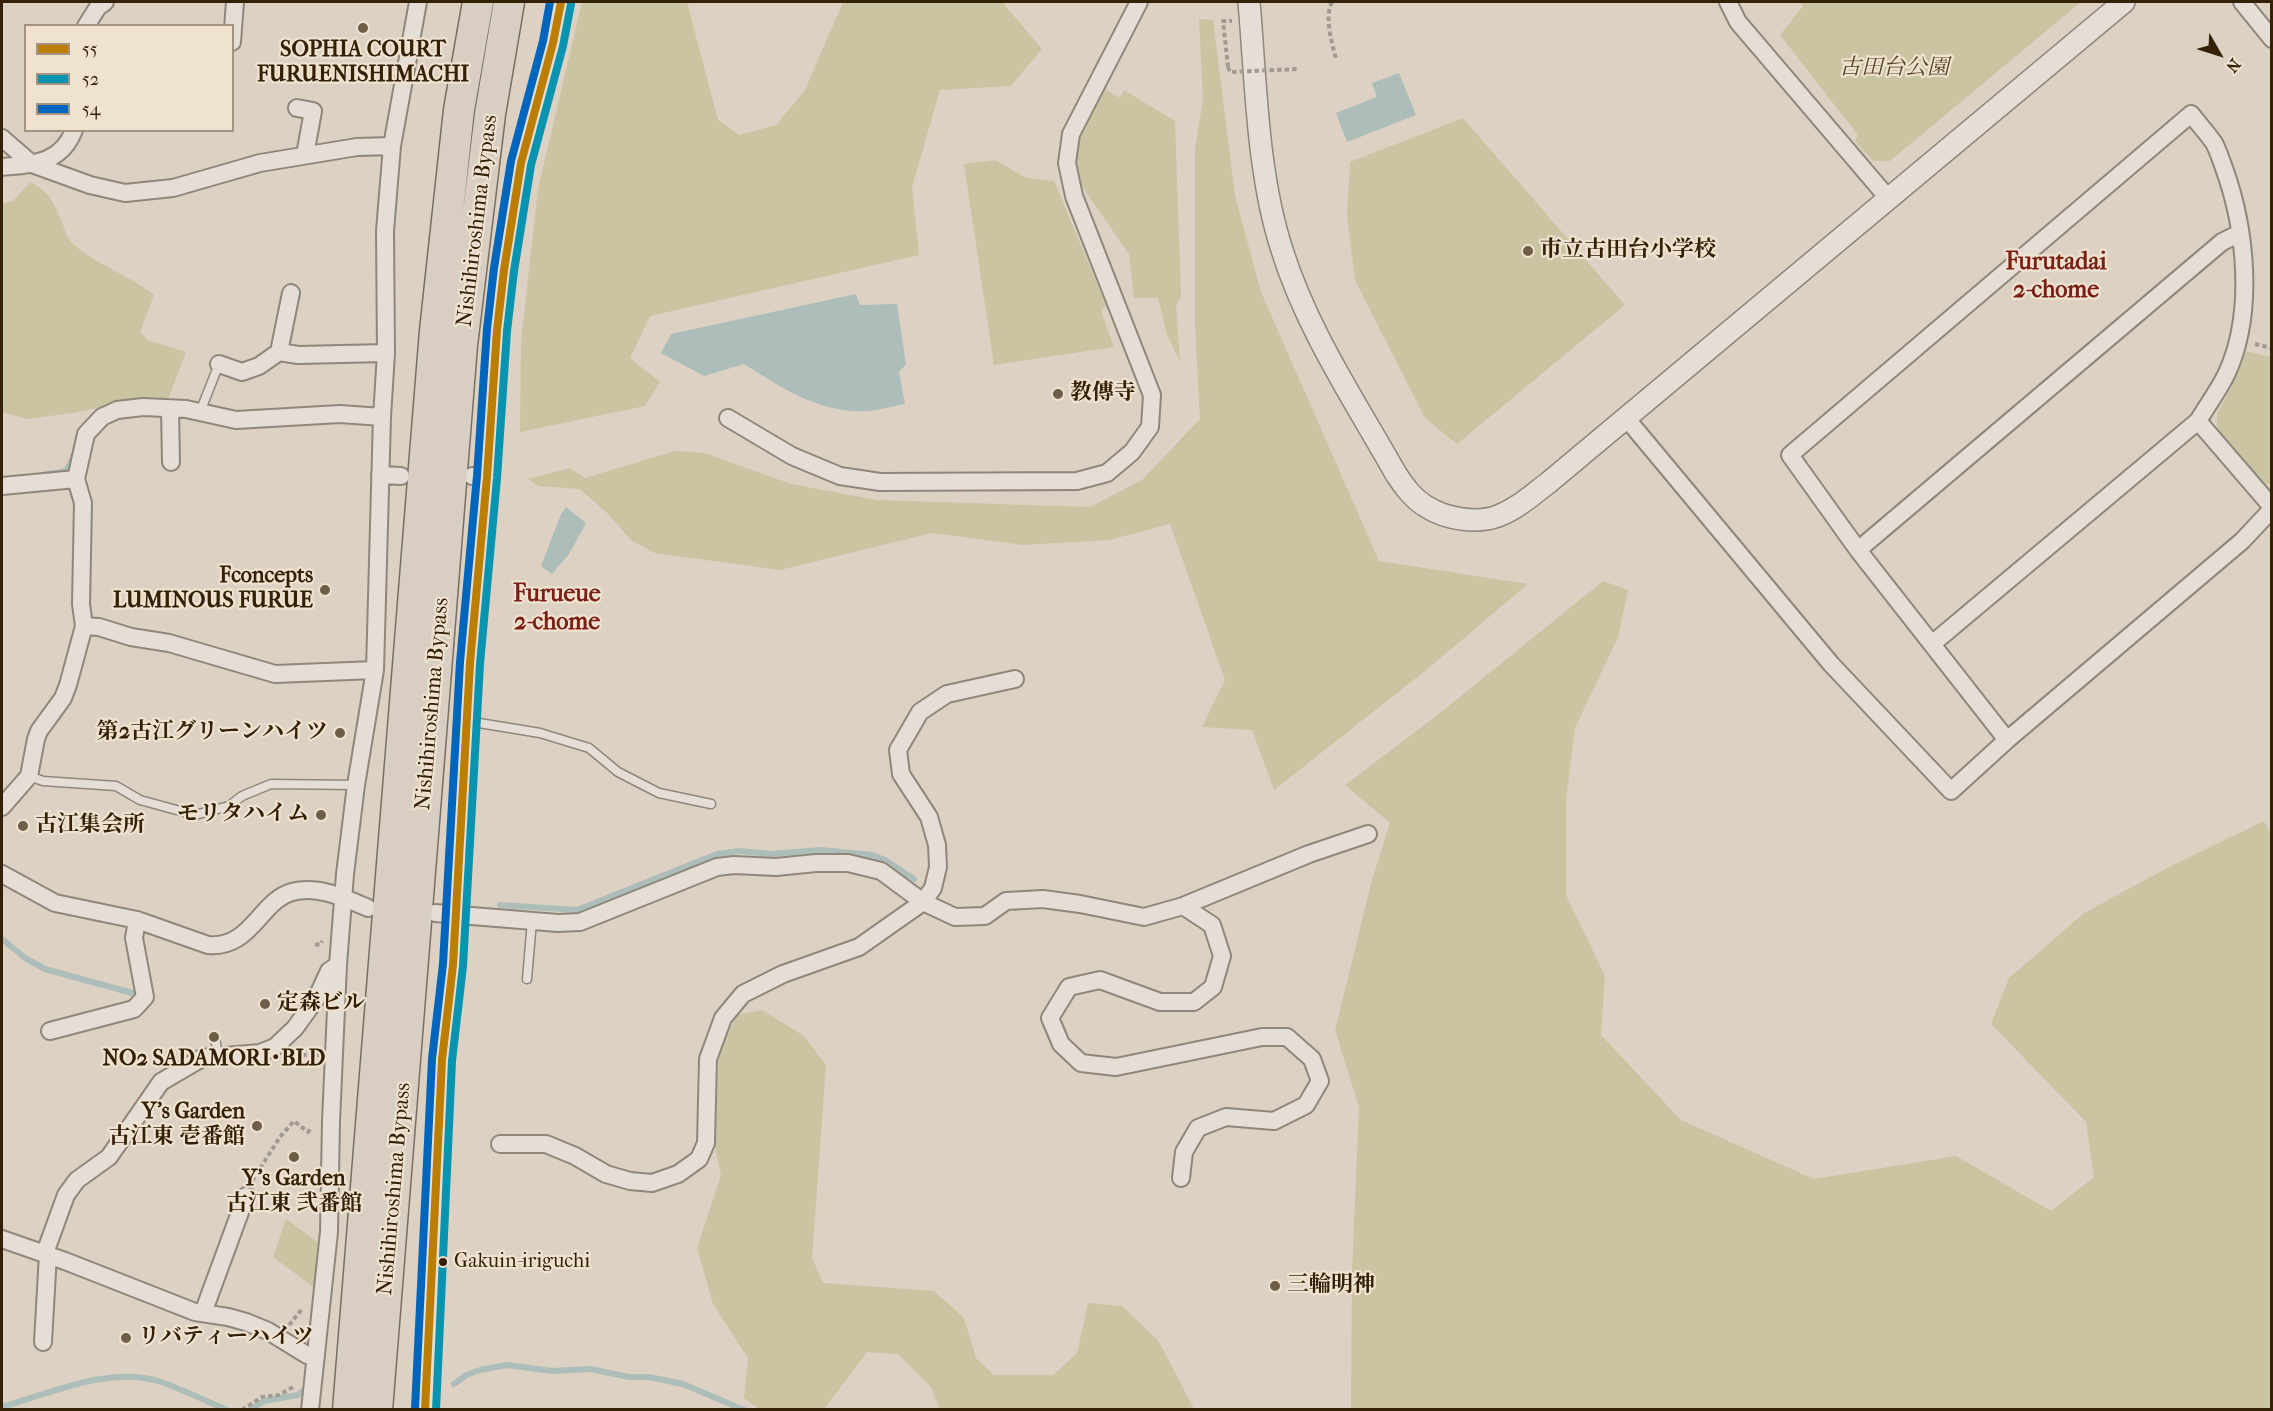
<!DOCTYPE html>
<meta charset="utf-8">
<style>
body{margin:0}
#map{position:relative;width:2273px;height:1411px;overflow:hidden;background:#dcd1c2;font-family:"IM FELL French Canon",serif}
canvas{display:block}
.frame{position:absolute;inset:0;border:3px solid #332005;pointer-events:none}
.legend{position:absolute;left:24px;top:24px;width:210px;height:108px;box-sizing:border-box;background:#efe2d0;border:2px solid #a4947f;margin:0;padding:8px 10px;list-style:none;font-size:18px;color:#332005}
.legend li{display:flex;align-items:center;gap:12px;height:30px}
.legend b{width:30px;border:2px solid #a4947f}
.north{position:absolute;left:2189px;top:24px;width:60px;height:60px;-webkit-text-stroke:4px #efe2d0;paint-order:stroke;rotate:129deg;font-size:16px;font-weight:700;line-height:24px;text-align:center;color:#332005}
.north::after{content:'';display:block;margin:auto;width:21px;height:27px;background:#332005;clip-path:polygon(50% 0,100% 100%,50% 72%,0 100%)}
</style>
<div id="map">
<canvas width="2273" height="1411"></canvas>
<div class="frame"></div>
<ul class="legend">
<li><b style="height:8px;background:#bc7e02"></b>55</li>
<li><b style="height:8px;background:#0894b0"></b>52</li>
<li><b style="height:8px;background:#0065bd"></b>54</li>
</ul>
<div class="north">N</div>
</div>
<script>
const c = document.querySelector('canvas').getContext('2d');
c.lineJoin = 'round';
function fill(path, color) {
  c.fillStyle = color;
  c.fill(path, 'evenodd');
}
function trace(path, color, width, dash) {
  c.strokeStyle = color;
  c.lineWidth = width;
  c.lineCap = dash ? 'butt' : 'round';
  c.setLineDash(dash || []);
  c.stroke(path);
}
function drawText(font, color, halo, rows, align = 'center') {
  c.font = font + ' "IM FELL French Canon","Noto Serif JP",serif';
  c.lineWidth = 4.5;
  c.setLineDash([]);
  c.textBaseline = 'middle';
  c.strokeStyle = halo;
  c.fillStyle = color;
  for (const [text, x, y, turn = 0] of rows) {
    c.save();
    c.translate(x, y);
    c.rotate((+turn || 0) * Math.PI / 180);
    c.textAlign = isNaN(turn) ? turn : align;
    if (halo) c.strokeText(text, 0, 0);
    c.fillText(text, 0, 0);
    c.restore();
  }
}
const green = new Path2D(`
 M582 2H687L718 120 739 135 776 125 805 90 843 2H1002L1042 49 1011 86 940 90 912 187 919 255 650 316 630 358 660 382 645 406 520 432 521 343 538 189Z
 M1800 2H2081L1890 161H1873L1855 141 1858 135 1780 35 1803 6Z
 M1199 19 1213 20 1235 196 1261 292 1379 561 1528 584 1425 671 1274 790 1252 730 1202 727 1225 680 1170 524 1109 540 1023 545 932 533 780 570 655 553 632 541 607 513 580 489 539 486 528 479 570 468 585 478 675 451 705 453 791 484 877 500 1090 507 1142 480 1200 419 1195 325V149L1203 99Z
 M1100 86 1120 98 1124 90 1175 121 1181 296 1176 305 1180 361 1167 335 1158 298H1134L1129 254 1083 188 1073 158 1079 125Z
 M1463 118 1625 305 1457 444 1425 418 1355 280 1347 216 1350 162Z
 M995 160 1026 178 1054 181 1106 305 1101 311 1114 347 994 365 964 164Z
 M30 182C51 192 54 204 63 225 65 231 67 237 71 242 95 265 128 274 154 295L140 332 148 340 186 352 168 400 110 406 73 413 26 419 2 412V204L13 201Z
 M2245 351 2271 357V483L2264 484 2217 428V414L2231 388Z
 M1603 581 1628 590 1618 637 1575 728 1566 800V895L1605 976 1601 1035 1681 1120 1814 1179 1956 1156 2051 1211 2094 1177 2086 1122 1991 1024 2009 978 2084 913 2171 866 2264 821 2272 837 2271 1409H1351L1352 1272 1359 1107 1335 1030 1372 880 1390 823 1345 785 1435 717Z
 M762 1010 804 1036 826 1065 812 1258 823 1283 934 1291 964 1318 976 1358 994 1375H1053L1077 1353 1088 1303 1122 1306 1158 1340 1194 1409H940L930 1386 898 1354 867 1352 824 1409H759L744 1398 748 1358 713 1304 697 1248 721 1175 715 1147 719 1053 737 1015Z
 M286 1219 320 1244 316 1289 273 1257Z`);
const water = new Path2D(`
 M1399 73 1416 115 1347 142 1336 113 1377 97 1372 83Z
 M856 294 860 305 897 304 906 364 899 372 905 404C893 406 880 410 868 411 820 414 782 388 744 364L704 376 661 353 671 334Z
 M566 507 586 523 569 554 552 574 541 566 561 514Z`);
const stream = new Path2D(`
 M46 474C63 472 68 474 73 456
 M500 905 577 910 717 854 740 851 770 854 821 850 872 855 885 860 914 879
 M2 939 25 958 45 969 136 994
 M454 1384 466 1375 480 1370 507 1365 552 1371 590 1369 629 1377H649L683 1384 744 1410
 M5 1406C51 1393 111 1366 158 1381 182 1389 204 1400 227 1410
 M250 1410 264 1401 298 1395 306 1388`);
const path = new Path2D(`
 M1332 2C1324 17 1332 43 1336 59
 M1228 67 1223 21H1232
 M2255 344 2272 348
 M315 945 321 944 322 941
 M302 1055H319
 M252 1181 280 1137 294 1121 308 1132 312 1127
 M289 1325 303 1308
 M242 1410 262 1397 279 1395 295 1386`);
const service = new Path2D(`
 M200 412 219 364
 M467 721 540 733 589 748 618 772 659 793 711 804
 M29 776 43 781 116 786 140 800 195 815 229 806 242 796 271 784 356 785
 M527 979 532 921
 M216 1043 218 1057`);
const minor = new Path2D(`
 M1728 2 1738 22 1888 198
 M2242 2 2272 39
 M86 26 98 7 105 2
 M232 42 235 2
 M297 108 313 111 305 155
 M2 138 32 164 90 185 125 193 173 188 260 163 357 147 392 146
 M2 167C33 164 61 164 74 130
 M279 352 291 293
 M219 364 242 372 259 366 279 352 298 355 386 353
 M170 409 171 462
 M728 418 792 456 840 476 880 482 1077 481 1107 473 1132 452 1150 427 1152 395 1074 196 1067 163 1071 134 1139 2
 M1627 419 1831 664 1951 791 2007 740 2242 541 2272 509
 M2198 421 2272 507
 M380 475 401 476
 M472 476 487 477
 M76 479 86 434 102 417 117 410 143 407 186 409 236 420 340 414 382 417
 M2 486 76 479 83 503 81 604 84 626
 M1858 550 2222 242 2240 233
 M1932 644 2198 421C2207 406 2218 391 2226 375 2255 314 2246 229 2224 168 2221 160 2218 150 2214 143 2207 133 2198 123 2191 114L1790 455 1858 550 2007 740
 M2 807 29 776 36 739 39 731 63 698 68 685 84 626 99 627 131 637 169 643 275 674 375 670
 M2 874 55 903 137 920 208 945C251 949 260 901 292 892 318 885 345 898 368 908
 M1183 906 1309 854 1368 834
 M435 913 558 923 580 922 717 867 734 865 776 867 816 863H848L881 871 923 902 955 917 985 916 1006 901 1043 899 1080 904 1144 917 1183 906 1212 925 1222 956 1213 987 1194 1002H1160L1100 980 1069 987 1050 1018 1061 1044 1081 1063 1116 1067 1262 1037H1287L1312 1059 1320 1081 1306 1105 1274 1121 1226 1117 1198 1128 1184 1152 1181 1178
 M50 1031 134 1009 145 997 134 938 137 920
 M500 1144H546L575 1156 606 1174 630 1181 652 1183 678 1174 699 1159 706 1143 708 1059 723 1018 743 994 783 974 859 947 923 902 933 888 938 867 937 845 929 817 901 774 898 750 920 712 947 694 1015 679
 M2 1239 65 1261 195 1312 228 1317 246 1322 268 1331 307 1355 316 1356
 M45 1253 66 1195 77 1180 109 1157 161 1082 202 1058 260 1053 275 1047 295 1028 316 999 329 971 338 965
 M203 1313 246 1196
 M43 1342 48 1254
 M310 1410 329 1232 331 1121 338 965 345 874 356 785 375 670 382 417 386 353 385 231 392 146 418 2
 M425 1410 442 1060 453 965 470 663 487 477 497 330 504 270 521 163 553 43 561 2`);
const tertiary = new Path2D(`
 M1249 2C1256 82 1257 173 1282 250 1307 330 1355 401 1396 474 1404 486 1413 499 1427 507 1446 519 1477 524 1498 516 1517 509 1532 495 1548 483L2124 2`);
const motorway = new Path2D(`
 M348 1410 435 331 459 110 478 2
 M377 1410 462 345 490 114 509 2`);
const pathBridge = new Path2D(`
 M1228 67 1230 72 1299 69`);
const bus1 = new Path2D(`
 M425 1410 442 1060 453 965 470 663 487 477 497 330 504 270 521 163 553 43 561 2`);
const bus2 = new Path2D(`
 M436 1410 452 1061 463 966 480 664 497 478 507 331 514 271 531 165 563 46 571 4`);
const bus3 = new Path2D(`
 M415 1409 432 1059 443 964 460 662 477 476 487 329 494 268 511 161 543 41 550 2`);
const markers = [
 [363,28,6,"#6e5e47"],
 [1528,251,6,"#6e5e47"],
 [1058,394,6,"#6e5e47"],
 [325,590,6,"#6e5e47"],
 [340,733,6,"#6e5e47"],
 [321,815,6,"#6e5e47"],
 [23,826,6,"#6e5e47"],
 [265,1004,6,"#6e5e47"],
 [214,1037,6,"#6e5e47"],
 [257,1126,6,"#6e5e47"],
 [294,1157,6,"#6e5e47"],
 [443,1262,5,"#332005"],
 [1275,1286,6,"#6e5e47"],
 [126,1338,6,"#6e5e47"]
];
const busNames = [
 ["Gakuin-iriguchi",454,1262]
];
const poiNames = [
 ["SOPHIA COURT",363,51,"center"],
 ["FURUENISHIMACHI",363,76,"center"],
 ["市立古田台小学校",1540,251],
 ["教傳寺",1070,394],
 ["Fconcepts",313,577,"right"],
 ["LUMINOUS FURUE",313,602,"right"],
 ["第2古江グリーンハイツ",328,733,"right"],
 ["モリタハイム",309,815,"right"],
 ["古江集会所",35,826],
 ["定森ビル",277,1004],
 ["NO2 SADAMORI･BLD",214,1060,"center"],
 ["Y's Garden",245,1113,"right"],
 ["古江東 壱番館",245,1138,"right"],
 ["Y's Garden",294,1180,"center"],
 ["古江東 弐番館",294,1205,"center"],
 ["三輪明神",1287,1286],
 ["リバティーハイツ",138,1338]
];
const parkNames = [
 ["古田台公園",1894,69]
];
const streetNames = [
 ["Nishihiroshima Bypass",478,221,-83],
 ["Nishihiroshima Bypass",433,704,-85],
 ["Nishihiroshima Bypass",395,1189,-85]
];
const neighbourhoodNames = [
 ["Furutadai",2056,263],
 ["2-chome",2056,291],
 ["Furueue",557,595],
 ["2-chome",557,623]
];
fill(green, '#cbc4a3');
fill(water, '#adbeba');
trace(stream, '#adbeba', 6);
trace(service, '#90877b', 11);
trace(minor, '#90877b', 20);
trace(tertiary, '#90877b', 24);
trace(motorway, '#776e62', 33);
trace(path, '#a29b93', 4, [4.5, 3]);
trace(service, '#e4ded6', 8);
trace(minor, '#e4ded6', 16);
trace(tertiary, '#e4ded6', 21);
trace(motorway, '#d8cec2', 30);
trace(pathBridge, '#a29b93', 4, [4.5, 3]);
trace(bus1, '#bc7e02', 8);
trace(bus2, '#0894b0', 8);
trace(bus3, '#0065bd', 8);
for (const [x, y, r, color] of markers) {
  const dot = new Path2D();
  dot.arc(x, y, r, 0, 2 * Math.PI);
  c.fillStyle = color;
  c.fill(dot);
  trace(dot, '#efe2d0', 2);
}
drawText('20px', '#332005', '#efe2d0', busNames, 'left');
drawText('bold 22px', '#332005', '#efe2d0', poiNames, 'left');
drawText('italic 22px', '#564626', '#efe2d0', parkNames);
drawText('22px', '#332005', '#efe2d0', streetNames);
drawText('bold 24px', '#7a1f14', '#efe2d0', neighbourhoodNames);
</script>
